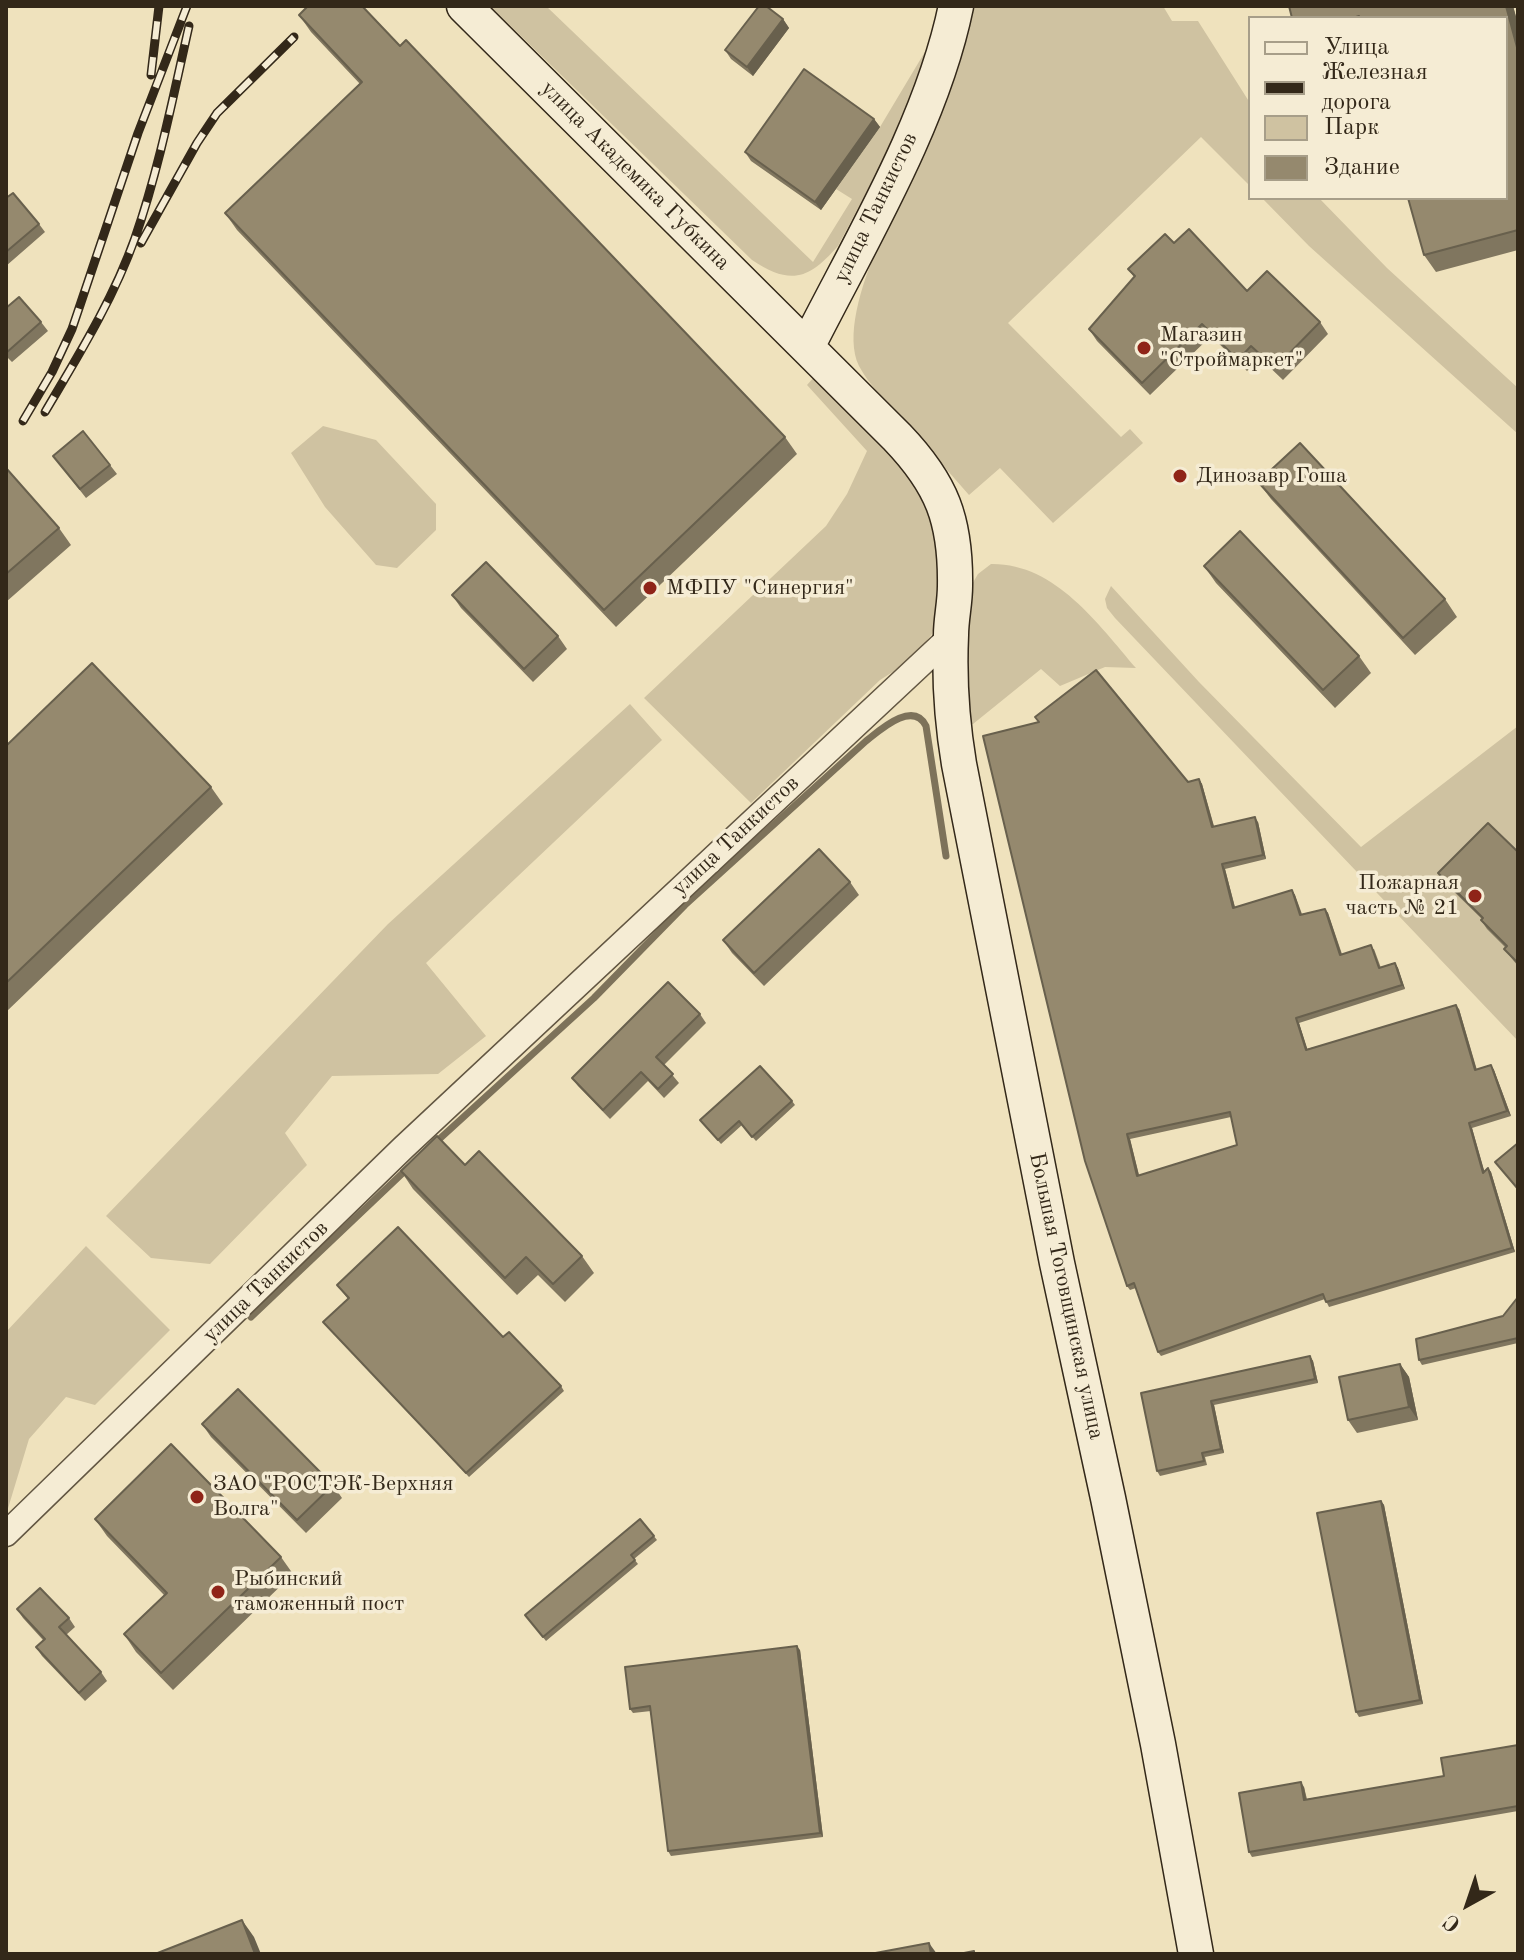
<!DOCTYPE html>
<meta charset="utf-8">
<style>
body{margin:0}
#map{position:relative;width:1524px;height:1960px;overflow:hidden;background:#efe2bd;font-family:"Old Standard TT",serif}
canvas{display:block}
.frame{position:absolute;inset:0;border:8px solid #332819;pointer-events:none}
.legend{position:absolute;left:1248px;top:16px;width:260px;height:184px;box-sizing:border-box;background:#f5ecd4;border:2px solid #a79e89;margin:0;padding:10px 14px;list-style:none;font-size:24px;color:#332819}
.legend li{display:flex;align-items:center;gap:16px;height:40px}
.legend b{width:40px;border:2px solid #a79e89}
.north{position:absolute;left:1428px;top:1864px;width:80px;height:80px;-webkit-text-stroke:6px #f5ecd4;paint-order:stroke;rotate:220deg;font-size:22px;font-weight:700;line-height:32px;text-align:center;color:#332819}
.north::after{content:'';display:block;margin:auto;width:28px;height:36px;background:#332819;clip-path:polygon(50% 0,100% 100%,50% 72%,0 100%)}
</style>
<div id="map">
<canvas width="1524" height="1960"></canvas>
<div class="frame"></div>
<ul class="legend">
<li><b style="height:10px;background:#f5ecd4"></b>Улица</li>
<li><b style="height:10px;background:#332819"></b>Железная дорога</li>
<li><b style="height:22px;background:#cfc2a1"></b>Парк</li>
<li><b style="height:22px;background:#95896e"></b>Здание</li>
</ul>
<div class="north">С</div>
</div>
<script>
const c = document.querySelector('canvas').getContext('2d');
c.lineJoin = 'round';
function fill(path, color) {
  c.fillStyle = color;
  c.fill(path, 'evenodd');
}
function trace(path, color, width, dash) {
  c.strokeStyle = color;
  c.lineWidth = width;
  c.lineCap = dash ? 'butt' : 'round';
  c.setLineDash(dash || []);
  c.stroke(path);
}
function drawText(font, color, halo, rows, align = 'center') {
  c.font = font + ' "Old Standard TT",serif';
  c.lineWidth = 7;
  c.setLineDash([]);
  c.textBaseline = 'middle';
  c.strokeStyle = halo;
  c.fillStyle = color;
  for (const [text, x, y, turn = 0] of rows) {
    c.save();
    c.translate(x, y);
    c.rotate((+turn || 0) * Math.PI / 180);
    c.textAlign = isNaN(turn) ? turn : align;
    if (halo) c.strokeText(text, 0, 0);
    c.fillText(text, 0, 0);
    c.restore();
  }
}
const green = new Path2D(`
 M490 6H546L813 262 852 199 836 189 880 127 929 45 907 115 838 246C809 279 791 286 752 260Z
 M970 6H1163L1172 21H1198L1250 103V186L1201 137 1008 323 1121 437 1130 429 1143 443 1053 523 1000 468 969 495C947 470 924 444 901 418 887 402 869 385 859 366 832 308 915 174 939 117 955 81 964 45 970 6Z
 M1262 198H1319L1387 268 1518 388V434L1309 246Z
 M815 376 910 469 931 504 940 569 936 621 932 634 910 661 880 680 751 803 644 698 826 526 847 494 867 451 807 385Z
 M323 426 376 440 436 504V530L397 568 376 565 325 507 291 453Z
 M991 564C1055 563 1098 624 1136 668L1105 667 1060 686 1041 669 973 724 961 725 971 586 978 574Z
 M1111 586 1199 682 1361 847 1518 726V1041L1115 618 1107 608 1105 599Z
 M630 704 662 740 426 963 486 1036 438 1074 332 1076 285 1133 307 1165 210 1264 151 1258 106 1216 388 924Z
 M86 1246 170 1330 95 1405 66 1397 29 1439 6 1515V1332Z`);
const stream = new Path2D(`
 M435 1143 594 998 685 905 866 741C880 730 913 700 926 726L946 856
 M251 1317 408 1168`);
const street = new Path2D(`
 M6 1534 403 1148 950 637`);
const secondary = new Path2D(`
 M464 6 897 437C942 484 956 520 955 586 955 603 951 619 951 635 949 678 952 722 959 764L1057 1263 1108 1498 1158 1744 1196 1954
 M807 347C861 240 932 123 956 6`);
const rail = new Path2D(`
 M151 75 159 6
 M141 243 197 143 217 113 294 37
 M45 412C78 356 113 300 135 238 159 169 173 97 189 26
 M23 421 52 372 72 329 138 133 187 6`);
const wall = new Path2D(`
 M1513 6 1518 24V250L1436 272 1424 255 1506 18H1292Z
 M299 15 785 437 797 454 616 627 237 230 225 213 360 84 311 32Z
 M783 19 789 28 753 76 731 59 725 50Z
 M874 119 880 127 821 210 751 161 745 152Z
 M6 198 39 224 45 232 6 266Z
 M1174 243 1247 291 1320 322 1328 334 1283 380 1260 358 1247 371 1211 336 1150 395 1097 341 1089 329 1134 277 1128 269Z
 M6 308 41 322 48 331 12 362 6 356Z
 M53 456 110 465 117 474 86 498Z
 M6 468 59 528 71 545 6 602Z
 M1258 482 1445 599 1457 617 1415 655 1271 499Z
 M1204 566 1359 656 1371 673 1335 708 1216 583Z
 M452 595 558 636 567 649 533 682 461 608Z
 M1039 722 1188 782 1199 779 1202 784 1214 826 1258 822 1266 859 1225 869 1235 907 1292 890 1295 895 1302 914 1325 909 1328 913 1342 954 1374 949 1381 968 1395 963 1398 968 1405 989 1299 1023 1307 1049 1459 1009 1477 1070 1491 1065 1494 1070 1511 1116 1472 1128 1484 1171 1488 1168 1491 1172 1515 1252 1329 1307 1325 1299 1161 1356 1158 1352 1136 1288 1130 1290 1127 1286ZM1231 1117 1237 1145 1139 1175 1130 1139Z
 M6 746 211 787 223 804 6 1012Z
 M1518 852V966L1504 949 1506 948 1487 929 1481 920 1482 919 1444 882 1438 873Z
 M850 882 859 895 764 986 732 953 723 940Z
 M700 1014 706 1023 664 1065 679 1083 664 1098 648 1081 610 1119 578 1086 572 1078Z
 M792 1101 795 1105 756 1141 742 1125 721 1144 700 1120Z
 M465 1165 582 1256 594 1273 565 1302 538 1275 517 1295 413 1189 401 1171Z
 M337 1285 503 1337 561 1386 564 1391 469 1477 323 1322 348 1299Z
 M1518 1297V1343L1422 1365 1419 1360 1503 1316Z
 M1310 1356 1313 1361 1318 1383 1214 1405 1224 1453 1205 1457 1207 1465 1160 1476 1157 1471 1141 1393Z
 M1400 1364 1409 1377 1418 1420 1357 1433 1348 1420Z
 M202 1424 333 1485 342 1498 306 1533 211 1437Z
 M1381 1501 1384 1505 1423 1704 1359 1717 1356 1712Z
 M95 1519 281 1557 293 1574 173 1690 136 1652 124 1634 164 1595 107 1536Z
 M640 1519 657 1540 634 1559 638 1564 546 1641 525 1615Z
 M17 1609 69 1618 75 1627 66 1635 101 1672 107 1681 85 1701 42 1656 36 1647 43 1640 23 1618Z
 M800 1650 823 1837 671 1856 668 1851 651 1711 633 1713 630 1709Z
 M1518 1745V1811L1252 1857 1249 1852 1304 1787 1307 1799 1444 1776Z`);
const shadedWall = new Path2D(`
 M1506 6H1513L1518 24V51Z
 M783 19 789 28 753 76 747 67Z
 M874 119 880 127 821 210 815 202Z
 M1199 779 1202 784 1215 831 1212 827Z
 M1255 817 1258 822 1266 859 1263 855Z
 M1222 864 1225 869 1236 912 1233 908Z
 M1292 890 1295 895 1303 919 1300 915Z
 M1325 909 1328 913 1343 959 1340 955Z
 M1395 963 1398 968 1405 989 1402 985Z
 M1456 1005 1459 1009 1478 1075 1475 1070Z
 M1296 1018 1299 1023 1309 1054 1306 1050Z
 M1491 1065 1494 1070 1511 1116 1507 1111Z
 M1469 1123 1472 1128 1486 1177 1483 1173Z
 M1127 1134 1130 1139 1140 1180 1137 1176Z
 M1488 1168 1491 1172 1515 1252 1512 1248Z
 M1310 1356 1313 1361 1318 1383 1315 1379Z
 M1400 1364 1409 1377 1418 1420 1409 1407Z
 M1211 1401 1214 1405 1224 1453 1221 1449Z
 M1381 1501 1384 1505 1423 1704 1420 1700Z
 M797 1646 800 1650 823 1837 820 1833Z
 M1301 1782 1304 1787 1307 1804 1304 1800Z
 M242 1920 254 1937 261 1954H255Z
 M929 1943 937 1954H931Z`);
const building = new Path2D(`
 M308 6H362L400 46 406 40 785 437 604 610 225 213 362 82 299 15Z
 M759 6H766L783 19 747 67 725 50Z
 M1289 6H1506L1518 51V230L1424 255 1408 198H1506V18H1360L1359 16 1353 18H1292Z
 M804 69 874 119 815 202 745 152Z
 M13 193 39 224 6 252V198Z
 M1189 229 1247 291 1267 271 1320 322 1275 368 1251 346 1238 360 1202 324 1142 383 1089 329 1135 276 1128 269 1165 234 1174 243Z
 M19 297 41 322 6 353V308Z
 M83 431 110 465 80 489 53 456Z
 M1300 443 1445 599 1403 638 1258 482Z
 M6 468 59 528 6 574Z
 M1240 531 1359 656 1323 690 1204 566Z
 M486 562 558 636 524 669 452 595Z
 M92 663 211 787 6 983V746Z
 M1096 670 1188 782 1199 779 1212 827 1255 817 1263 855 1222 864 1233 908 1292 890 1300 915 1325 909 1340 955 1371 945 1379 968 1395 963 1402 985 1296 1018 1306 1050 1456 1005 1475 1070 1491 1065 1507 1111 1469 1123 1483 1173 1488 1168 1512 1248 1326 1302 1323 1294 1158 1352 1134 1283 1127 1286 1085 1161 983 736 1039 722 1035 717ZM1230 1112 1237 1145 1137 1176 1127 1134Z
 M1488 823 1518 852V963L1504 949 1507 946 1481 920 1483 918 1438 873Z
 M819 849 850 882 754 973 723 940Z
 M668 982 700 1014 656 1057 673 1074 658 1089 641 1072 603 1110 572 1078Z
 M760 1066 792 1101 752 1137 739 1121 718 1140 700 1120Z
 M437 1136 465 1165 479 1151 582 1256 553 1284 526 1257 505 1278 401 1171Z
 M1518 1143V1189L1495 1162Z
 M398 1227 503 1337 509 1332 561 1386 466 1473 323 1322 349 1298 337 1285Z
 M1518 1297V1338L1419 1360 1416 1339 1503 1316Z
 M1310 1356 1315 1379 1211 1401 1221 1449 1202 1453 1204 1461 1157 1471 1141 1393Z
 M1400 1364 1409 1407 1348 1420 1339 1377Z
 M238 1389 333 1485 297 1520 202 1424Z
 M171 1444 281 1557 161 1673 124 1634 167 1593 95 1519Z
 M1381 1501 1420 1700 1356 1712 1317 1513Z
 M640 1519 654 1536 631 1555 635 1560 543 1637 525 1615Z
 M40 1588 69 1618 59 1627 101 1672 79 1693 36 1647 45 1639 17 1609Z
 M797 1646 820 1833 668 1851 650 1706 630 1709 625 1667Z
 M1518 1745V1806L1249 1852 1239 1793 1301 1782 1304 1800 1444 1776 1441 1758Z
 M242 1920 255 1954H155Z
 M929 1943 931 1954H870Z
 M974 1951V1954H959Z`);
const markers = [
 [1144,348,8,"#8f2418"],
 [1180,476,8,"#8f2418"],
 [650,588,8,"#8f2418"],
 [1475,896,8,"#8f2418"],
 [197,1497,8,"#8f2418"],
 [218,1592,8,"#8f2418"]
];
const streetNames = [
 ["улица Академика Губкина",635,176,45],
 ["улица Танкистов",876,208,-64],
 ["улица Танкистов",736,836,-43],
 ["улица Танкистов",266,1282,-44],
 ["Большая Тоговщинская улица",1066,1296,78]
];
const poiNames = [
 ["Магазин",1160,335],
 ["\"Строймаркет\"",1160,360],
 ["Динозавр Гоша",1196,476],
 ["МФПУ \"Синергия\"",666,588],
 ["Пожарная",1459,883,"right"],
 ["часть № 21",1459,908,"right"],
 ["ЗАО \"РОСТЭК-Верхняя",213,1484],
 ["Волга\"",213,1509],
 ["Рыбинский",234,1579],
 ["таможенный пост",234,1604]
];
fill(green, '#cfc2a1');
trace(stream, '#7d725a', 7);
trace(street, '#625642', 27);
trace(secondary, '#332819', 37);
trace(street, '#f5ecd4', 24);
trace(secondary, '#f5ecd4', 34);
trace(rail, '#332819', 9);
trace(rail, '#f5ecd4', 6, [18]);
fill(wall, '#80765f');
fill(shadedWall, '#68604d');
fill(building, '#95896e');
trace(building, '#68604d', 2);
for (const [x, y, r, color] of markers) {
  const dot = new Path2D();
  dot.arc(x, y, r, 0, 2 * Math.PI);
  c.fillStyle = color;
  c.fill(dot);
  trace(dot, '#f5ecd4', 3);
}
drawText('22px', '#332819', '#f5ecd4', streetNames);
drawText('22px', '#332819', '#f5ecd4', poiNames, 'left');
</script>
